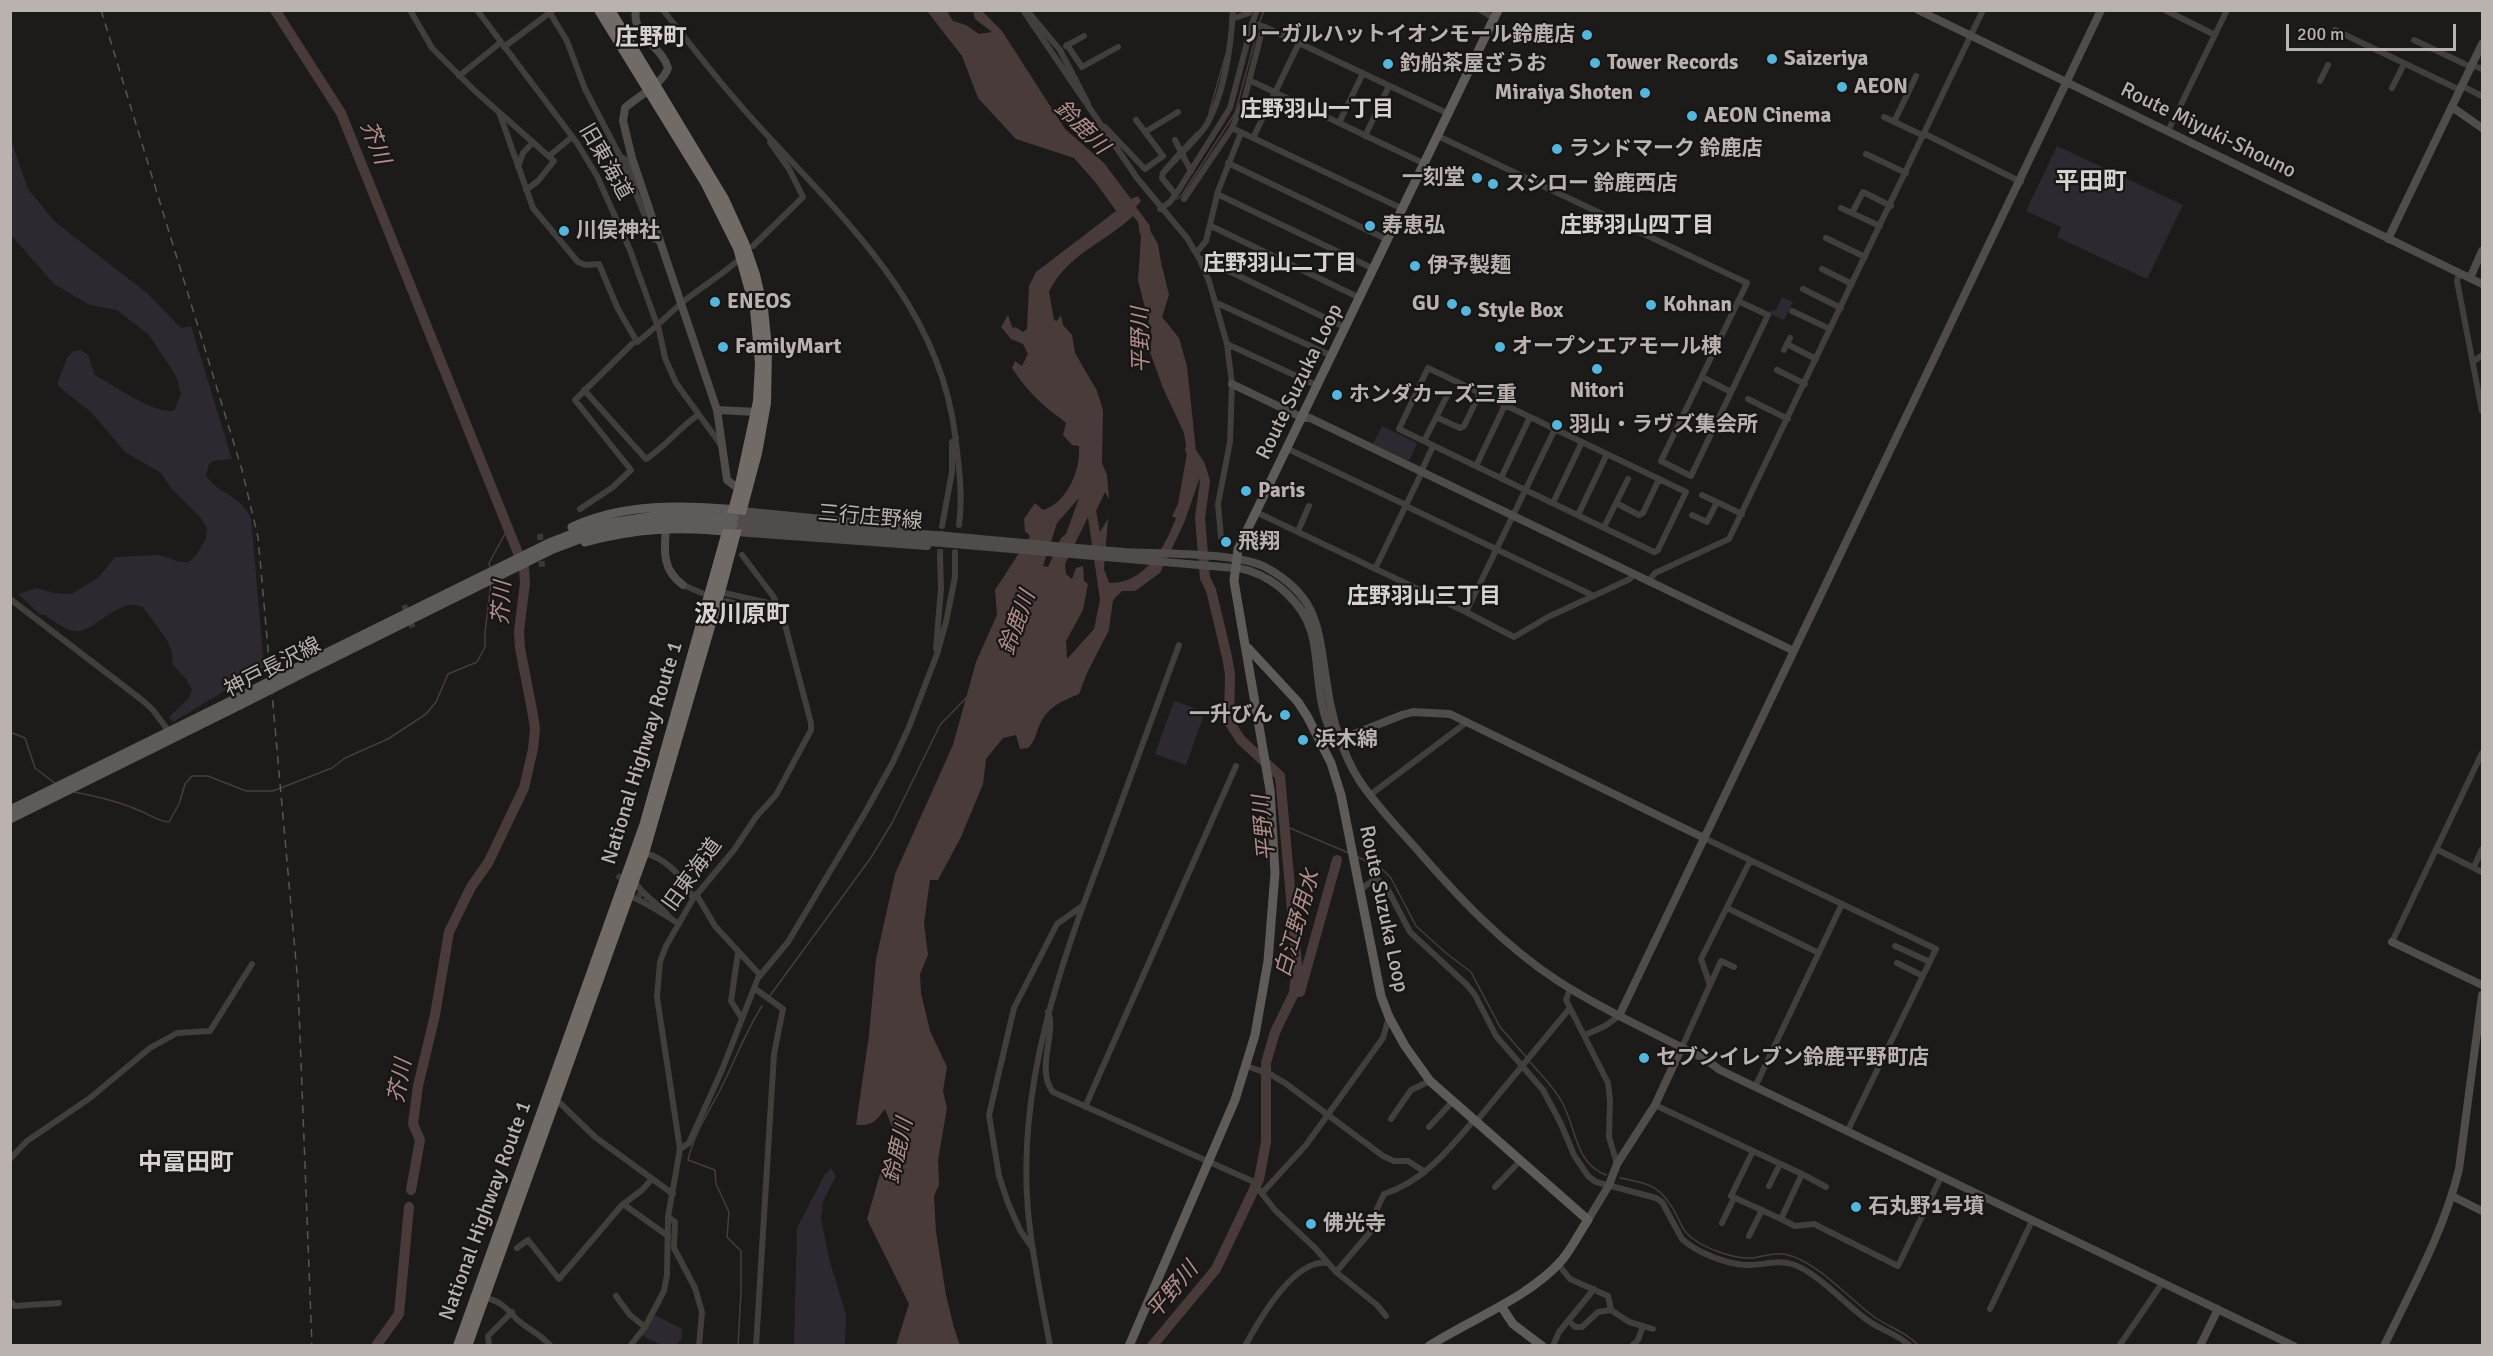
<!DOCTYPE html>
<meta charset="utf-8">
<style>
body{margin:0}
#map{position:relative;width:2493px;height:1356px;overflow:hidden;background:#1c1b1a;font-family:Signika,sans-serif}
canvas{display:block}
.frame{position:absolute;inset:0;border:12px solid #bab2ae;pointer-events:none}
.scale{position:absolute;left:2286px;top:24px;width:170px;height:27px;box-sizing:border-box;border:3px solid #bab2ae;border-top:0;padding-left:8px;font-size:18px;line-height:21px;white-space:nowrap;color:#bab2ae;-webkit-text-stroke:4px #171615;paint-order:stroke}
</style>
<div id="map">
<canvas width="2493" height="1356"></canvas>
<div class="frame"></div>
<div class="scale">200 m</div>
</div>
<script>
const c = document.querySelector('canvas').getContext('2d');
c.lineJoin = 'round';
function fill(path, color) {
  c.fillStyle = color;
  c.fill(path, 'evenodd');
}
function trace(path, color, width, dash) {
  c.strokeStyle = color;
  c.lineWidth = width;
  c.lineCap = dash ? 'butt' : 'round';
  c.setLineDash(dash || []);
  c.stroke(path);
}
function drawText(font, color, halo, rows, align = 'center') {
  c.font = font + ' Signika,"Noto Sans JP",sans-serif';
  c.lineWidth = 4.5;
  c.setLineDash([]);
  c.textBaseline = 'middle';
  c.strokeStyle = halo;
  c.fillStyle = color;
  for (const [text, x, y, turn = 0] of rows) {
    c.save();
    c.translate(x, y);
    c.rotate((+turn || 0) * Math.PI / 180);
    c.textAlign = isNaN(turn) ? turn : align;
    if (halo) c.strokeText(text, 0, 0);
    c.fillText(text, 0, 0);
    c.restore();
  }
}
const green = new Path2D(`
 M11 140 28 189 55 222 147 293 181 328 191 326 232 459 213 461 209 464 206 476C217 492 244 499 251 518L264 667 173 722 169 717 189 698 192 690 186 679 172 664C177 645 153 623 143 607 118 595 95 634 74 631 65 630 53 620 45 615H41L18 594 37 588 54 593 72 594 99 577 115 557 159 555 180 562H188L195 557 206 538 207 528 200 517 171 488 161 473 125 452 92 413 58 386V382L67 358 73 351 81 350 88 355 95 375C115 386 151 413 174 411L181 394 176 376 149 335 117 310 90 305 54 284 11 235Z
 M2057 146 2183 205 2147 279 2057 237 2061 227 2026 211Z
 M1782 297 1793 302 1784 320 1773 315 1770 316 1768 312 1776 310Z
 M1382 426 1417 443 1409 461 1373 444Z
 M1174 701 1205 712 1186 765 1155 754Z
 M831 1168 836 1176 823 1201 821 1219 830 1262 846 1315 845 1342 843 1345H794L797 1228 825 1174Z
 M655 1315 682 1329 681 1340 676 1345H661L641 1335Z`);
const water = new Path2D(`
 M927 11H947L953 21 966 25 979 34 992 32 975 19 973 11H982L1002 31 1065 129 1104 163 1131 199 1138 196 1141 201 1136 207 1150 226 1151 250 1163 270 1169 295 1162 317 1179 338 1187 366 1199 480 1184 523 1160 573 1135 591H1122L1113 600 1109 630 1087 673 1079 694C1064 700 1049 706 1041 722 1036 731 1036 741 1028 748L1020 749 1016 735 1003 738 986 759 983 784 961 837 938 880H930L924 923 928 955 920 974 921 993 930 1031 947 1067 943 1091 947 1108 938 1160 939 1185 934 1196 936 1232 946 1295 954 1328 960 1345H896L909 1304 867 1219 880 1174 903 1151 906 1135 893 1129 885 1109C876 1121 872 1126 856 1125L869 1035 876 959 895 874 953 745 976 662 997 615 995 590 1030 536 1025 531 1024 519 1035 503 1043 510C1067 503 1081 470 1079 446L1072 445 1063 435 1066 423C1060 417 1053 414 1047 408 1034 397 1021 382 1012 368L1015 361 1022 366 1028 354 1023 344 1011 339 1001 327 1008 315 1013 329 1015 327 1023 332 1027 329 1029 286 1036 272 1116 211 1096 183 1074 158 1016 139 978 98 962 56ZM1133 216 1138 222 1141 237 1138 280 1152 336 1150 352 1163 388 1184 433 1187 453 1178 504 1172 516 1176 518C1165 547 1145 584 1109 583L1104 569 1108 519 1100 532 1096 511 1105 492 1109 499 1107 475 1102 463 1103 410 1097 391 1075 353 1072 335 1063 325 1061 315 1057 321 1054 320 1049 292C1066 255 1106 242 1133 216ZM1079 498 1066 534 1061 538 1048 567 1043 566 1057 523ZM1088 517 1100 600 1094 629 1067 659 1066 641 1083 610 1088 584 1084 581 1083 566 1076 568 1072 579 1066 574 1065 564Z`);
const stream = new Path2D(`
 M1259 24 1264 10
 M1209 113 1226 54
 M1182 148 1197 132
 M1160 173 1178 152
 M1177 199 1182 195 1235 113 1258 29
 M490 567 489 563 506 532 510 530
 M10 732 25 738 35 768 56 784
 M74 792C95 796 118 801 138 810 149 814 157 821 169 822L179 804 185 784 192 776H208L246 791H273L332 768 345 758 388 739 426 714 436 702 448 674 477 662 485 647V632L491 584
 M1285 826 1349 853
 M1356 856 1383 870 1391 878 1416 926 1446 953 1471 972 1500 1027 1527 1058
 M769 997 870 859 892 823 940 725 967 697
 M1530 1062C1541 1075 1554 1087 1562 1102 1576 1127 1575 1164 1606 1175
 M1620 1178C1651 1184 1662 1186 1677 1216 1681 1224 1684 1233 1692 1238 1706 1249 1734 1259 1752 1258 1763 1257 1773 1252 1784 1254 1816 1260 1847 1297 1873 1316 1889 1328 1904 1330 1919 1346
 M738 1346 741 1292V1251L727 1237 729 1212 716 1184 715 1170 688 1160C694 1133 711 1109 723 1084 736 1058 746 1031 762 1006`);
const river = new Path2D(`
 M275 10 341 113 524 568 525 583 519 631 520 648 532 710 535 728 533 749 524 788 488 863 471 887 449 932 435 1015 418 1086 413 1124 420 1140 411 1190
 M1144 230 1153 245 1157 268
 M1300 992 1337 860
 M376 1346 399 1314 409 1207
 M1152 1346 1216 1269 1259 1179 1266 1142V1063L1275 1032 1294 993 1297 965 1280 776 1241 740 1229 722 1230 674 1227 657 1211 590 1205 578 1200 518 1205 481 1200 465 1190 450`);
const streetTunnel = new Path2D(`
 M540 534 542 567
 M940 555 942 526
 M404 605 413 628
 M617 875 647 900`);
const street = new Path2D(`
 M410 10 432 48 474 90 554 161 538 181 526 190
 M477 10 577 143 597 176 630 250 659 330 665 358 676 383 721 445
 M663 10C697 53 730 96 768 136 849 224 940 309 955 435 959 465 963 495 959 525
 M1023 10 1137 178 1187 238 1200 260 1209 281 1227 344 1232 384 1230 442 1218 504 1221 537
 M1480 10 1494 18
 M2165 10 2215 35
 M550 13 567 41 585 89 622 160 655 240 661 241
 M1029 13 1060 50 1088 104
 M1232 19 1249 13
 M1252 24 1265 27 1449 114
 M1263 27 1245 97 1232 128 1403 209
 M2335 30 2460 90
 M2414 40 2471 67
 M1067 45 1082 67 1118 47
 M1066 46 1084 36
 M504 47 552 11
 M2472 65 2482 69
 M459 76 500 43
 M1249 80 1425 164
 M2320 81 2328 65
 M2462 86 2482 96
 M2392 88 2404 64
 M499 112 533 208 578 262 586 265 599 264 618 309 637 342C654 330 667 315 683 302 701 287 719 277 736 262
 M1884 117 1924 136
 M1894 122 1916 76
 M1339 123 1363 73
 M1101 126 1105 127 1145 169 1163 156 1136 120
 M2168 131 2227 10
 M1145 132 1178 112
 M1925 134 2021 182
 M1365 136 1389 86
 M1438 136 1747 283 1661 461 1691 476 1768 315 1738 301
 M1253 138 1299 43
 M1175 140 1191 171
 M1866 154 1906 173
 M549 156 572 137
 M623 158 626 160 631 174 637 172
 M1228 163 1388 240
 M518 167 523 153 533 142
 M631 174 636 185 635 192
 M1175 194 1162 178 1163 173C1176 158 1197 140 1207 124 1225 91 1231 47 1233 10
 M1217 194 1374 269
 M1184 199 1232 128
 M1841 208 1880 226
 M1160 209 1170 202 1178 191 1230 108 1252 24 1257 10
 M1852 213 1863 192 1891 206
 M1211 226 1360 298
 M1826 238 1865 257
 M753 246 803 197 789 169 770 142
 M1196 253 1206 241 1218 191 1241 133
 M1200 260 1204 259 1346 328
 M1822 269 1852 284
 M2459 273 2457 281 2482 411
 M1803 289 1841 308
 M1216 304H1219L1332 356
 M1792 311 1830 329
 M1227 344 1318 386
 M1787 344 1816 359
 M1784 350 1790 338
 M2473 362 2482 355
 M1428 368 1686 492 1658 550 1654 552 1399 429Z
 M1777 370 1805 384
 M1702 377 1731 392
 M584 390 646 459C665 447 679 428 698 415
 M1748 399 1788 419
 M1436 417 1460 428 1464 426 1480 393
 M1424 441 1448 394
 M1288 449 1406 505
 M1476 466 1505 405
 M1421 472 1433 446
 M1501 478 1530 417
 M1702 495 1742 514
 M1553 503 1582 442
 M1616 503 1639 515 1643 513 1659 479
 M1406 506 1594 596
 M580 509 613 487 631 470 575 400 632 344
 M1256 512 1466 612 1555 429
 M1578 515 1607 454
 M1692 515 1707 522 1717 502
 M942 526 952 472V442L956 438
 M1604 527 1628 479
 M1298 531 1309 506
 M1375 569 1422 472
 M1648 582 1655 573 1729 539 1983 10
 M683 585 702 593
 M720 592 777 605
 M10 599 142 700 153 710 170 733
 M726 601 782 617
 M1466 612 1514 637 1548 617 1630 579 1633 574
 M936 649 941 588 940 555
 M1370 795 1467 722
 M1704 838 1936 949 1847 1132
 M2436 849 2482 872
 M644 853C666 858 685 878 693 899
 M2474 867 2482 849
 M635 882C643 897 660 903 670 918
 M1360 890 1376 878 1387 888 1410 932 1467 985 1475 995 1496 1036 1543 1090 1561 1124 1574 1155 1588 1176 1596 1182 1656 1198 1662 1202 1682 1239C1697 1253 1727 1264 1746 1265 1762 1266 1776 1259 1792 1264 1816 1271 1848 1307 1870 1322 1883 1331 1898 1334 1910 1346
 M696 894 715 926 760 975
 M630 897C637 897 670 918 679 924
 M1727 908 1819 953
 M2392 942 2482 753
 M1895 946 1930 962
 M738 953 731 1001 741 1017
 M1897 963 1923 976
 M1710 985 1721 961 1734 967
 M754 988 783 1009 774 1054 756 1346
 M1570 989 1566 1000 1608 1083 1610 1100 1609 1137 1617 1164
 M1048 1012C1057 1032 1035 1070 1053 1092L1252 1181 1275 1210 1316 1249 1336 1272 1377 1305 1386 1316
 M1585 1035 1605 1026 1619 1016
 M1682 1047 1710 985 1701 959 1750 861
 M1246 1066 1270 1074 1285 1083 1383 1156 1394 1161H1408L1425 1172
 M1755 1087 1842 904
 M554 1102 561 1104 595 1137 673 1194
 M1655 1105 1802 1174 1781 1219 1795 1226 1814 1224 1898 1266 1941 1177
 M1085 1107 1236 766
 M1391 1119 1411 1090 1430 1081
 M1475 1123 1570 1008
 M1429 1127 1452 1102
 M680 1149 689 1143 722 1070 758 978 788 942 866 811 893 762 909 727 937 654 946 622 955 577V552
 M1753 1151 1731 1196 1781 1219
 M10 1159 27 1141 90 1098 150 1048 177 1033 210 1031 252 964
 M1802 1174 1826 1187
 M1769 1186 1780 1164
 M1495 1187 1520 1161
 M1262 1193 1306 1145 1383 1038 1389 1017
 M623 1204 668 1236
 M668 1217 675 1222 674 1248 695 1288 702 1312 699 1346
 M1722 1223 1734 1198
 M1749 1236 1762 1210
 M517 1248 528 1240 559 1279 622 1205 642 1190 651 1180
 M1033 1249 1020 1230 1008 1203 999 1176 989 1115 1014 1008 1057 924 1081 907
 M1558 1264 1570 1279 1608 1296 1611 1310 1629 1322 1643 1326 1638 1340 1632 1346
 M1336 1272 1372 1230 1376 1211 1384 1194C1422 1182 1448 1151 1473 1121
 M616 1296 630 1315 645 1327
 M484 1297C509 1304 507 1313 524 1325 534 1332 542 1336 551 1346
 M10 1301 15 1306 59 1303
 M1990 1309 2032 1221
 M1569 1321 1575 1327H1582L1598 1312 1611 1310
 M1643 1326 1653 1329
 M489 1346 488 1336 512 1312
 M630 1346 645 1327 664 1291 667 1275 668 1217 680 1149 657 997 660 962 666 946 693 899 734 850 756 817 776 795 811 730V723L783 617 773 596 742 555
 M1050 1346C1042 1301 1032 1256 1028 1211 1017 1084 1060 966 1104 849 1129 781 1154 713 1179 645
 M1245 1346C1259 1320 1294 1258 1328 1263
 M1553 1346 1559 1332 1594 1289
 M2119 1346 2163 1282`);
const secondary = new Path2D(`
 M636 10C631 36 662 46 668 68 662 85 638 96 625 108L623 121 632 158 717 410 727 480 739 489
 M1918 10 2482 284
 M2452 107 2482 128
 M2388 239 2482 44
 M2470 278 2482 251
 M1232 384 1303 418H1310L1794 651
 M717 410 756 412
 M741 511 904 527
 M666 528C664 551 662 570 683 585
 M736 532 927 546
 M895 532C971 537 1048 546 1124 552 1160 554 1238 552 1267 568 1321 598 1318 632 1327 685 1332 719 1341 751 1359 780 1375 804 1395 825 1414 846 1457 896 1503 945 1558 981 1605 1011 1656 1034 1705 1059L1720 1070 2294 1346
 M895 539 1223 567C1232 568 1242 568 1250 571 1277 580 1303 604 1311 631 1317 649 1317 678 1321 699 1324 714 1327 730 1339 740
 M1339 740 1402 715 1413 712 1450 714 1704 838
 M2392 942 2482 985
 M1619 1016 2101 10
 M2452 1196 2482 1211
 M1588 1220 1609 1185 1617 1164 1655 1105 1682 1047
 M2200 1346 2218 1309
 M2384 1346C2412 1288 2444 1231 2459 1169L2482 995`);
const primary = new Path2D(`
 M572 527C624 503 682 505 738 510
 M585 542C635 528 681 526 732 532
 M1248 648 1298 702 1307 716 1331 763 1341 795 1381 996 1389 1017 1405 1046 1430 1081 1588 1220C1579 1233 1572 1248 1562 1260 1530 1297 1471 1319 1429 1346
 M298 667 549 543 596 525
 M303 673 553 549 598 532
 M10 810 237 698
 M10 819 240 705
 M1501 1306 1513 1324 1542 1346
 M1129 1346 1235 1100 1255 1035 1268 961 1275 873 1270 790 1234 581 1238 549 1498 10`);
const highway = new Path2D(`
 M458 1346 644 826 739 489 758 401 760 363 755 309 738 248 706 184 599 10
 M467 1346 644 853 720 592 757 453 766 403 767 348 763 309 755 275 744 243 724 199 610 10`);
const rail = new Path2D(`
 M101 10 242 470 258 537 298 984 312 1346`);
const secondaryBridge = new Path2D(`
 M734 518 895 532
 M733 525 895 539`);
const primaryBridge = new Path2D(`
 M596 525 668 514 734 518
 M598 532C646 522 685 521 733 525
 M237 698 298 667
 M240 705 303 673`);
const markers = [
 [1587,35,6,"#52b6dd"],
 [1772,59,6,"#52b6dd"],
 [1595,63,6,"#52b6dd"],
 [1388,64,6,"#52b6dd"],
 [1842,87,6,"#52b6dd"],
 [1645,93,6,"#52b6dd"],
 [1692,116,6,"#52b6dd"],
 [1557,149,6,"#52b6dd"],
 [1477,178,6,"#52b6dd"],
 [1493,184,6,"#52b6dd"],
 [1370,226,6,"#52b6dd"],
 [564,231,6,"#52b6dd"],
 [1415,266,6,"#52b6dd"],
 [715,302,6,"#52b6dd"],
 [1452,304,6,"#52b6dd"],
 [1651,305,6,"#52b6dd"],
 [1466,311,6,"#52b6dd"],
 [723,347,6,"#52b6dd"],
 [1500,347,6,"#52b6dd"],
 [1597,369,6,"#52b6dd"],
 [1337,395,6,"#52b6dd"],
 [1557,425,6,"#52b6dd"],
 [1246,491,6,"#52b6dd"],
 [1226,542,6,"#52b6dd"],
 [1285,715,6,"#52b6dd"],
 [1303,740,6,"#52b6dd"],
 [1644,1058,6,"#52b6dd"],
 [1856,1207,6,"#52b6dd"],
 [1311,1224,6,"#52b6dd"]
];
const poiNames = [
 ["リーガルハットイオンモール鈴鹿店",1575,35,"right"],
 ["Saizeriya",1784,59],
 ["Tower Records",1607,63],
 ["釣船茶屋ざうお",1400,64],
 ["AEON",1854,87],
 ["Miraiya Shoten",1633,93,"right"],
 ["AEON Cinema",1704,116],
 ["ランドマーク 鈴鹿店",1569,149],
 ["一刻堂",1465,178,"right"],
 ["スシロー 鈴鹿西店",1505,184],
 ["寿恵弘",1382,226],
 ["川俣神社",576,231],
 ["伊予製麺",1427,266],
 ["ENEOS",727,302],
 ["GU",1440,304,"right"],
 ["Kohnan",1663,305],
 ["Style Box",1478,311],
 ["FamilyMart",735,347],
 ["オープンエアモール棟",1512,347],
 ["Nitori",1597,391,"center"],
 ["ホンダカーズ三重",1349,395],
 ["羽山・ラヴズ集会所",1569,425],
 ["Paris",1258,491],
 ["飛翔",1238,542],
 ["一升びん",1273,715,"right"],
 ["浜木綿",1315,740],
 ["セブンイレブン鈴鹿平野町店",1656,1058],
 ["石丸野1号墳",1868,1207],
 ["佛光寺",1323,1224]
];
const streetNames = [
 ["Route Miyuki-Shouno",2208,131,26],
 ["旧東海道",605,162,60],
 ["Route Suzuka Loop",1300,382,-64],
 ["三行庄野線",870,518,5],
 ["神戸長沢線",273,668,-27],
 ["National Highway Route 1",643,753,-73],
 ["旧東海道",693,875,-54],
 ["Route Suzuka Loop",1383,909,78],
 ["National Highway Route 1",486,1211,-70]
];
const neighbourhoodNames = [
 ["庄野羽山一丁目",1317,110],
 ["庄野羽山四丁目",1637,226],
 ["庄野羽山二丁目",1280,264],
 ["庄野羽山三丁目",1424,597]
];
const waterNames = [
 ["鈴鹿川",1081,128,45],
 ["芥川",374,143,68],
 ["平野川",1142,340,-91],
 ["芥川",503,603,-87],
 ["鈴鹿川",1018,623,-70],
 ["平野川",1265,828,-95],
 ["白江野用水",1298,924,-74],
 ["芥川",401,1081,-80],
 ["鈴鹿川",899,1151,-77],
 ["平野川",1173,1291,-50]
];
const quarterNames = [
 ["庄野町",651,39],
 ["平田町",2091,183],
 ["汲川原町",742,616],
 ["中冨田町",186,1164]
];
fill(green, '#2e2931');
fill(water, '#4a3b3b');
trace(stream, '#4a3b3b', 1.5);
trace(river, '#4a3b3b', 10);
trace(streetTunnel, '#3c3938', 6, [6, 3]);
trace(street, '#413e3c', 6);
trace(secondary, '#504c4a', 8);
trace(primary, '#5f5b58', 9);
trace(highway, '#716b68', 10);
trace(rail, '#595553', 1.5, [8, 6]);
trace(secondaryBridge, '#504c4a', 8);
trace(primaryBridge, '#5f5b58', 9);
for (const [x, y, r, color] of markers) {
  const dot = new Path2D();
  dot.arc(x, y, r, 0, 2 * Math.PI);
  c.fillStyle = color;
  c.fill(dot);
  trace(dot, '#171615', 2);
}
drawText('bold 21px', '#bab2ae', '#171615', poiNames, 'left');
drawText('21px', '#bab2ae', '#171615', streetNames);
drawText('bold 22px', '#d7d2cf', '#171615', neighbourhoodNames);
drawText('italic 22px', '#b08d8a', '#171615', waterNames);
drawText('bold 24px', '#d7d2cf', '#171615', quarterNames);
</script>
